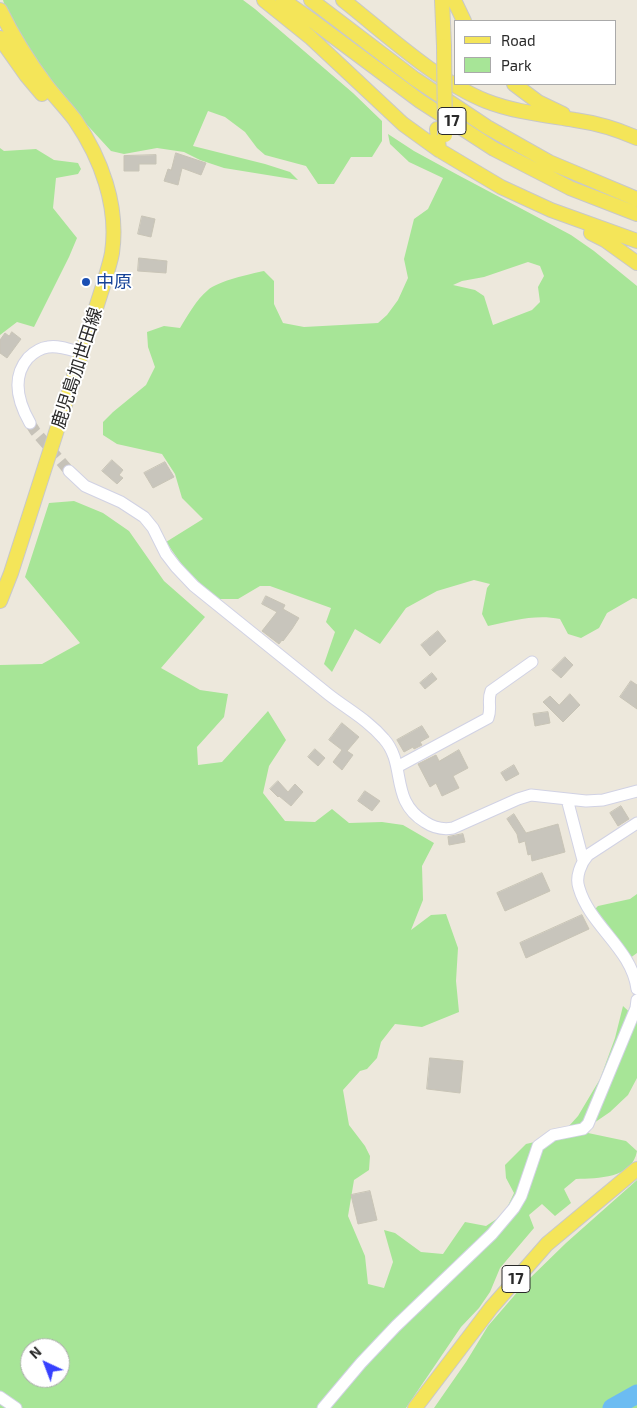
<!DOCTYPE html>
<meta charset="utf-8">
<style>
body{margin:0}
#map{position:relative;width:637px;height:1408px;overflow:hidden;background:#ede8dc;font-family:"Exo 2",sans-serif}
canvas{display:block}
.legend{position:absolute;left:454px;top:20px;width:162px;height:65px;box-sizing:border-box;background:#fff;border:1px solid #aaa;margin:0;padding:6px 9px;list-style:none;font-size:15px;color:#2a2a2a}
.legend li{display:flex;align-items:center;gap:10px;height:25px}
.legend b{width:25px;border:1px solid #aaa}
.north{position:absolute;left:20px;top:1338px;width:50px;height:50px;box-sizing:border-box;background:#fff;border:1px solid #aaa;border-radius:50%;rotate:317deg;font-size:14px;font-weight:700;line-height:20px;text-align:center;color:#2a2a2a}
.north::after{content:'';display:block;margin:auto;width:18px;height:22px;background:#3741ff;clip-path:polygon(50% 0,100% 100%,50% 72%,0 100%)}
</style>
<div id="map">
<canvas width="637" height="1408"></canvas>
<ul class="legend">
<li><b style="height:6px;background:#f4e559"></b>Road</li>
<li><b style="height:14px;background:#a7e597"></b>Park</li>
</ul>
<div class="north">N</div>
</div>
<script>
const c = document.querySelector('canvas').getContext('2d');
c.lineJoin = 'round';
function fill(path, color) {
  c.fillStyle = color;
  c.fill(path, 'evenodd');
}
function trace(path, color, width, dash) {
  c.strokeStyle = color;
  c.lineWidth = width;
  c.lineCap = dash ? 'butt' : 'round';
  c.setLineDash(dash || []);
  c.stroke(path);
}
function drawText(font, color, halo, rows, align = 'center') {
  c.font = font + ' "Exo 2","Noto Sans JP",sans-serif';
  c.lineWidth = 4;
  c.setLineDash([]);
  c.textBaseline = 'middle';
  c.strokeStyle = halo;
  c.fillStyle = color;
  for (const [text, x, y, turn = 0] of rows) {
    c.save();
    c.translate(x, y);
    c.rotate((+turn || 0) * Math.PI / 180);
    c.textAlign = isNaN(turn) ? turn : align;
    if (halo) c.strokeText(text, 0, 0);
    c.fillText(text, 0, 0);
    c.restore();
  }
}
const green = new Path2D(`
 M3 0H243L255 9 353 93 382 121V141L372 157H351L334 184H318L306 166 265 155 257 148 245 132 225 117 208 111 193 146 265 164 290 172 298 180 224 168 200 160 184 152 157 148 124 154 111 151 79 116 39 66 12 30Z
 M388 134 414 151 458 175 571 235 594 251 637 286V599L633 598 607 613 599 628 581 638 568 634 560 619C535 614 512 621 488 626L482 614 487 588 490 584 474 580 437 591 406 608 380 644 355 629 332 672 324 664 335 632 326 622 331 608 270 586H260L238 599H217L185 569 166 542 203 519 182 498 175 474 162 454 117 444 103 435V422L113 412 146 385 155 367 148 347 147 332 164 326 180 328C188 315 196 300 208 290 218 281 250 274 264 271L274 281V304L283 323 304 327 378 323 387 315 398 300 408 278 404 259 414 219 428 209 443 178 409 162 390 144ZM528 262 540 266 544 276 538 287 540 302 532 310 493 325 484 296 475 290 453 285 462 281 484 277Z
 M0 148 4 151 36 149 54 160 78 163 81 169 78 174 56 178 53 208 77 238 69 257 34 327 17 322 0 335Z
 M74 501 103 513 129 531 164 581 205 617 161 668 200 690 228 694 224 717 197 747 198 765 222 762 268 711 286 740 269 766 263 793 285 821 315 822 332 809 349 823 382 822 403 825 434 843 422 866 423 900 411 930 431 915 446 914 458 948 456 981 459 1012 422 1027 395 1024 381 1042 377 1058 367 1069 360 1071 343 1090 349 1125 365 1146 370 1156 369 1170 354 1180 348 1216 365 1256 368 1284 384 1288 393 1262 384 1230 395 1233 421 1252 443 1254 465 1222 486 1226 504 1214 514 1193 506 1178 505 1165 526 1144 560 1136 578 1116 600 1079 615 1038 623 1006 637 1019V1078L628 1095 610 1112 591 1125 588 1133 626 1141 637 1151C632 1179 598 1178 576 1179L564 1189 571 1203 555 1216 542 1204 529 1215 534 1228 500 1268 490 1292 479 1308 461 1327 406 1408H0V665L42 664 80 643 25 577 49 503ZM30 1348H60V1378H30Z
 M637 894V953L626 961 592 912 598 906 630 899Z
 M637 1180V1408H434L466 1362 488 1326 526 1282 566 1243Z`);
const river = new Path2D(`
 M612 1408 637 1394`);
const building = new Path2D(`
 M176 153 206 163 201 175 182 168 178 185 164 181 168 169 171 170Z
 M156 155V164H139V171H124V156Z
 M142 216 155 219 151 237 138 234Z
 M139 258 167 261 166 273 138 271Z
 M12 332 21 339 7 358 0 353V340L5 333 9 336Z
 M112 460 123 470 119 475 123 478 117 484 102 471Z
 M165 462 174 477 153 488 144 473Z
 M266 596 285 605 283 609 299 618 292 629 283 641 282 640 279 644 262 631 277 612 262 604Z
 M438 631 446 641 430 656 421 645Z
 M565 657 573 665 561 678 552 670Z
 M432 673 437 679 425 689 420 683Z
 M631 681 637 685V709L620 697Z
 M570 694 580 705 563 722 543 702 550 696 559 705Z
 M548 712 550 723 535 726 533 714Z
 M342 723 359 737 347 751 353 755 342 770 333 762 342 750 329 740Z
 M422 726 429 737 420 742 422 745 414 749 413 747 404 752 397 740Z
 M315 749 325 758 318 766 308 757Z
 M459 750 468 768 453 776 459 788 442 796 436 783 430 787 418 764 436 755 439 761Z
 M514 765 519 774 506 781 501 773Z
 M278 781 288 792 295 784 303 792 291 806 279 796 278 797 270 789Z
 M365 791 380 801 372 811 358 801Z
 M621 806 629 819 618 826 610 813Z
 M514 814 526 833 558 824 565 852 532 861 531 854 528 855 525 841 519 843 517 834 507 819Z
 M463 834 465 842 449 845 448 837Z
 M542 873 550 891 505 911 497 893Z
 M582 915 589 929 526 958 520 943Z
 M430 1058 463 1061 460 1093 427 1089Z
 M370 1191 377 1220 358 1224 351 1195Z`);
const minorTunnel = new Path2D(`
 M30 423 35 431 69 471`);
const minor = new Path2D(`
 M30 423C18 402 11 378 28 358 33 353 40 348 48 347 59 345 71 350 82 353
 M69 471 85 486 121 502 144 517 153 528 166 554 176 567 194 586C239 622 283 658 328 694 347 709 368 720 384 739 407 765 389 800 425 822 434 828 442 830 453 828L518 799 531 795 586 801 603 800 637 791
 M397 767 488 718C492 708 487 701 491 691L532 662
 M567 799 583 860
 M637 823 588 855C581 863 575 877 579 888 590 926 632 949 637 989
 M0 1397 16 1408
 M323 1408 361 1363 396 1326 492 1234 514 1208 521 1196 538 1146 553 1135 583 1129 588 1124 636 1008 637 1000`);
const major = new Path2D(`
 M264 0 310 37 403 124 439 150 501 187 551 210 637 241
 M283 0 314 22 420 101 494 149 570 188 637 214
 M311 0 415 79 487 127 549 162 637 199
 M343 0C385 33 436 81 486 101 514 112 545 115 575 120 596 123 617 129 637 138
 M442 0 444 46
 M454 0 464 21
 M0 10C13 37 28 61 46 85 55 97 66 108 75 120 101 158 119 206 112 253 110 264 106 275 103 286L11 573 0 601
 M0 38 26 75 42 94
 M514 84 538 102 563 114
 M437 129 439 150
 M591 233 605 240 637 263
 M415 1408 491 1308 547 1244 637 1169`);
const majorBridge = new Path2D(`
 M444 46 445 135`);
const markers = [
 [86,282,5,"#1a4fb4"]
];
const shields = [
 [452,121,28],
 [516,1279,28]
];
const shieldNames = [
 ["17",452,121],
 ["17",516,1279]
];
const transitNames = [
 ["中原",96,282]
];
const streetNames = [
 ["鹿児島加世田線",77,368,-72]
];
fill(green, '#a7e597');
trace(river, '#6cbcf2', 19);
fill(building, '#c8c5bc');
trace(building, '#c8c4b6', 1);
trace(minorTunnel, '#c6c2b8', 11, [11, 5.5]);
trace(minor, '#d1d2e4', 13);
trace(major, '#c8c8c8', 16);
trace(minor, '#fff', 11);
trace(major, '#f4e559', 14);
trace(majorBridge, '#c8c8c8', 16, []);
trace(majorBridge, '#f4e559', 14);
for (const [x, y, r, color] of markers) {
  const dot = new Path2D();
  dot.arc(x, y, r, 0, 2 * Math.PI);
  c.fillStyle = color;
  c.fill(dot);
  trace(dot, '#fff', 2);
}
for (const [x, y, w] of shields) {
  const box = new Path2D();
  box.roundRect(x - w / 2, y - 13.5, w, 27, 4);
  c.fillStyle = '#fff';
  c.fill(box);
  trace(box, '#2a2a2a', 1);
}
drawText('bold 16px', '#2a2a2a', null, shieldNames);
drawText('18px', '#164399', '#fff', transitNames, 'left');
drawText('18px', '#2a2a2a', '#fff', streetNames);
</script>
